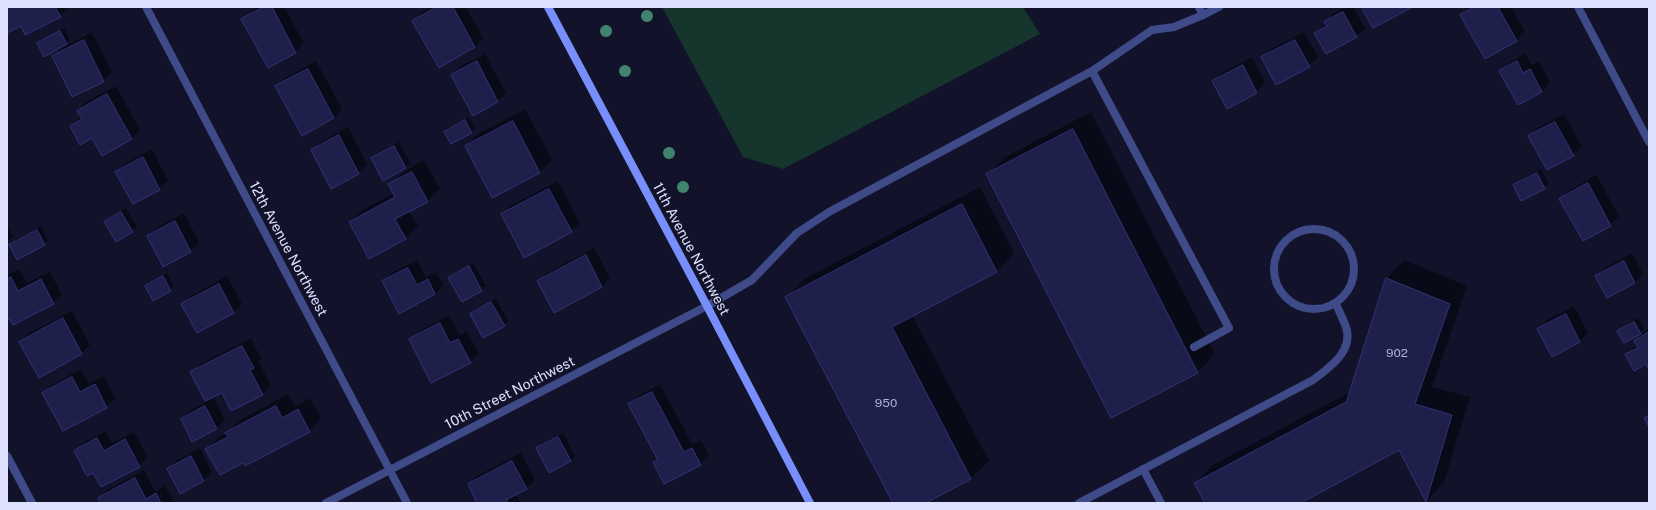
<!DOCTYPE html>
<style>
body{margin:0}
#map{position:relative;width:1656px;height:510px;overflow:hidden;background:#12132b;font-family:"Public Sans",sans-serif}
canvas{display:block}
.frame{position:absolute;inset:0;border:8px solid #dde0fe;pointer-events:none}
</style>
<div id="map">
<canvas width="1656" height="510"></canvas>
<div class="frame"></div>
</div>
<script>
const c = document.querySelector('canvas').getContext('2d');
c.lineJoin = 'round';
function fill(path, color) {
  c.fillStyle = color;
  c.fill(path, 'evenodd');
}
function trace(path, color, width, dash) {
  c.strokeStyle = color;
  c.lineWidth = width;
  c.lineCap = dash ? 'butt' : 'round';
  c.setLineDash(dash || []);
  c.stroke(path);
}
function drawText(font, color, halo, rows, align = 'center') {
  c.font = font + ' "Public Sans",sans-serif';
  c.lineWidth = 3;
  c.setLineDash([]);
  c.textBaseline = 'middle';
  c.strokeStyle = halo;
  c.fillStyle = color;
  for (const [text, x, y, turn = 0] of rows) {
    c.save();
    c.translate(x, y);
    c.rotate((+turn || 0) * Math.PI / 180);
    c.textAlign = isNaN(turn) ? turn : align;
    if (halo) c.strokeText(text, 0, 0);
    c.fillText(text, 0, 0);
    c.restore();
  }
}
const green = new Path2D(`
 M662 7H1023L1040 34 783 169 743 157Z`);
const shadow = new Path2D(`
 M7 7H68L69 8 60 16 21 25 7 32Z
 M259 7H284L304 43 296 52 268 67 243 20 251 11Z
 M431 7H466L483 38 475 47 439 67 414 21 422 12Z
 M1346 7H1353L1365 28 1356 37 1316 33 1334 13Z
 M1469 7H1511L1525 32 1516 41 1461 15Z
 M64 28 70 39 64 47 92 32 112 72 104 81 73 96 53 56 64 46 38 43 42 39Z
 M1304 32 1318 57 1309 66 1262 57 1271 49Z
 M1525 53 1532 65 1539 61 1550 82 1542 91 1518 104 1500 71 1509 63Z
 M485 54 506 93 497 101 452 75 461 66Z
 M1252 57 1265 83 1257 92 1227 108 1213 81 1221 73Z
 M316 61 342 109 334 118 277 86 285 78Z
 M116 86 140 130 132 139 92 137 71 126 81 117 78 111 86 102Z
 M525 109 552 160 540 172 493 197 466 146 478 134Z
 M1091 112 1215 354 1198 372 1111 416 987 175 1005 157Z
 M1564 114 1582 146 1573 155 1530 136 1538 128Z
 M469 117 475 128 471 132H445L450 128Z
 M348 127 367 164 358 173 332 187 312 150 321 142Z
 M399 142 410 163 405 168 372 158 376 154Z
 M152 149 168 181 160 189 133 203 117 172 125 164Z
 M424 160 440 189 428 201 409 211 418 226 406 238 350 222 362 210 394 193 390 185 402 173Z
 M1541 169 1549 184 1544 188 1514 185 1518 181Z
 M1596 175 1619 216 1610 225 1561 199 1569 191Z
 M558 181 580 223 571 231 502 215 510 206Z
 M980 187 1014 253 997 271 912 315 989 461 971 478 924 503H895L787 297 804 279Z
 M126 208 137 227 132 232 105 222 109 218Z
 M184 213 199 242 191 251 163 265 148 236 156 228Z
 M7 226 13 236 7 242Z
 M41 226 48 240 44 244 10 245 14 241Z
 M594 248 610 278 602 287 538 281 547 273Z
 M1632 253 1643 274 1635 283 1597 276 1605 268Z
 M417 260 426 277 436 272 443 285 435 294 399 313 383 281 391 273Z
 M1404 260 1467 286 1432 387 1470 397 1444 483 1427 500 1399 449 1298 503H1206L1196 483 1213 465 1350 392 1387 278Z
 M473 263 486 286 481 290 449 278 453 274Z
 M19 269 27 283 50 272 62 295 53 303 7 319V275Z
 M167 273 174 286 170 290 146 286 150 282Z
 M227 276 242 304 234 312 183 304 191 296Z
 M496 298 508 321 504 325 471 314 475 310Z
 M1574 306 1588 333 1580 341 1552 356 1539 329 1547 320Z
 M72 311 90 345 82 353 39 376 20 342 29 333Z
 M449 315 459 335 467 331 479 354 470 362 410 339 419 331Z
 M1638 318 1644 329 1641 332 1634 320Z
 M1633 321 1639 333 1619 331 1623 327Z
 M1649 329V368L1646 363 1626 355 1637 345 1635 341 1643 332Z
 M251 338 261 359 259 362 271 386 263 394 222 391 192 372 200 364Z
 M81 369 89 384 104 376 115 398 106 407 63 430 43 393 52 385Z
 M660 384 692 444 701 440 709 456 701 464 665 483 654 463 658 458 630 405 638 396Z
 M288 394 295 406 310 398 321 419 309 431 243 462 207 449 219 437 227 433 238 421Z
 M214 398 225 420 217 428 193 440 182 419 190 410Z
 M106 431 112 443 134 432 148 457 139 466 94 471 75 451 84 442Z
 M563 433 575 456 571 460 549 471 537 449 541 444Z
 M200 448 212 472 204 480 181 493 168 469 177 460Z
 M521 453 535 480 526 489 516 494 520 503H479L469 484 477 476Z
 M144 470 155 491 165 486 174 503H101L99 498 107 490Z`);
const building = new Path2D(`
 M12 7H55L61 17 25 35 21 26 7 33V9Z
 M264 7H272L296 53 268 68 241 19Z
 M437 7H453L475 47 439 68 412 21Z
 M1362 7H1410L1411 8 1373 28Z
 M1474 7H1498L1517 41 1485 59 1460 15Z
 M1343 12 1357 37 1326 54 1314 33 1327 26 1324 22Z
 M60 31 67 44 44 57 37 43Z
 M84 40 104 82 72 97 52 56Z
 M1295 40 1310 67 1276 85 1261 57Z
 M477 61 498 102 473 116 451 75Z
 M1517 61 1523 73 1530 69 1542 92 1518 105 1499 71Z
 M1243 65 1257 93 1227 109 1212 81Z
 M308 69 334 118 302 136 275 86Z
 M107 94 132 139 102 156 92 138 80 145 70 126 82 119 77 111Z
 M465 120 472 133 451 144 444 132Z
 M513 121 540 173 492 198 465 146Z
 M1555 122 1574 156 1547 170 1528 136Z
 M1073 129 1198 373 1111 418 986 174Z
 M339 135 359 174 331 189 311 150Z
 M394 146 406 168 383 181 371 158Z
 M143 157 160 190 133 204 115 172Z
 M412 172 428 202 395 219 406 239 369 259 349 222 395 197 388 184Z
 M1537 173 1545 189 1521 201 1513 185Z
 M1588 183 1611 226 1583 241 1559 199Z
 M549 189 572 232 524 258 501 214Z
 M962 204 997 272 892 327 971 479 926 503H893L785 297Z
 M121 212 133 232 116 242 104 222Z
 M175 221 191 252 163 267 147 236Z
 M37 230 45 245 17 260 9 245Z
 M586 255 602 287 554 313 537 281Z
 M1624 261 1635 283 1607 298 1595 276Z
 M469 266 482 291 462 302 448 278Z
 M408 268 417 285 428 279 435 294 399 314 382 281Z
 M163 276 171 291 153 301 145 286Z
 M11 277 18 291 41 279 54 304 13 325 9 319 7 320V279Z
 M1386 278 1450 304 1415 404 1452 415 1426 502 1399 450 1301 503H1205L1194 483 1346 402Z
 M219 284 234 313 197 333 181 304Z
 M491 302 505 326 483 338 470 314Z
 M1566 314 1580 342 1552 357 1537 329Z
 M63 318 82 354 39 378 19 342Z
 M1634 322 1641 334 1624 343 1617 331Z
 M440 323 450 343 458 339 471 363 431 383 409 339Z
 M1649 332V370L1646 364 1634 371 1625 354 1638 348 1634 341Z
 M242 346 254 368 250 370 263 395 231 411 222 393 205 401 190 372Z
 M72 377 80 392 95 384 107 408 63 431 42 393Z
 M652 392 684 452 692 448 701 465 664 484 653 462 658 460 628 404Z
 M205 406 217 429 192 442 181 419Z
 M276 406 282 418 298 409 310 432 245 466 243 463 220 475 205 449 228 437 225 433Z
 M1649 416V427L1644 418Z
 M558 437 571 461 549 473 536 448Z
 M97 438 104 451 125 439 140 467 101 487 93 473 87 476 74 451Z
 M191 456 204 481 180 494 167 469Z
 M512 461 527 489 506 500 508 503H477L468 484Z
 M135 478 146 499 156 493 161 503H100L98 498Z`);
const service = new Path2D(`
 M1092 71 1229 328 1194 347
 M1274 269a40 40 0 1 1 80 0a40 40 0 1 1-80 0Z
 M707 306 752 280 797 233 829 212 1092 71 1152 30 1174 27 1203 15
 M1143 469 1161 503
 M1079 503 1313 380C1329 368 1354 351 1346 327 1343 319 1339 311 1336 304`);
const minor = new Path2D(`
 M146 7 407 503
 M1199 7 1203 15 1219 7
 M1578 7 1649 142
 M7 456 32 503
 M326 503 707 306`);
const secondary = new Path2D(`
 M548 7 707 306 810 503`);
const trees = [
 [647,16],
 [606,31],
 [625,71],
 [669,153],
 [683,187]
];
const numberNames = [
 ["902",1397,353],
 ["950",886,403]
];
const streetNames = [
 ["12th Avenue Northwest",288,249,62],
 ["11th Avenue Northwest",691,249,62],
 ["10th Street Northwest",510,393,-27]
];
fill(green, '#15352d');
fill(shadow, '#0007');
fill(building, '#1f1f4c');
trace(building, '#323277', 1);
trace(service, '#3f4b89', 8);
trace(minor, '#3f4b89', 8);
trace(secondary, '#788ffb', 8);
c.fillStyle = '#428370';
for (const [x, y] of trees) {
  c.beginPath();
  c.arc(x, y, 6, 0, 2 * Math.PI);
  c.fill();
}
drawText('12px', '#aeb0d2', null, numberNames);
drawText('14px', '#dde0fe', '#12132b', streetNames);
</script>
